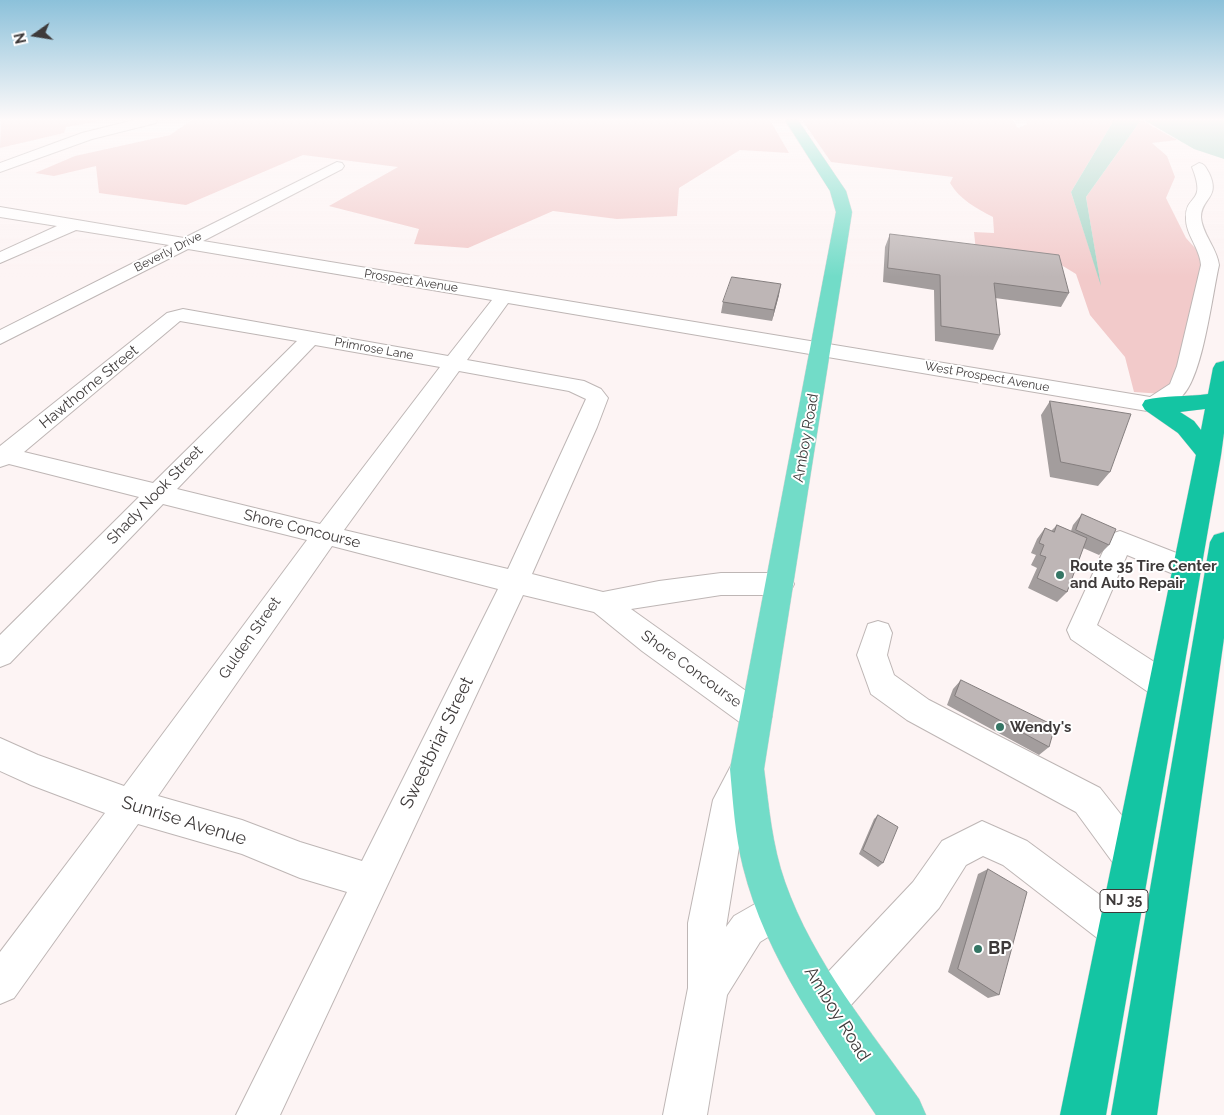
<!DOCTYPE html>
<style>
body{margin:0}
#map{position:relative;width:1224px;height:1115px;overflow:hidden;background:#fdf4f4;font-family:Raleway,sans-serif}
canvas{display:block}
.north{position:absolute;left:10px;top:10px;width:50px;height:50px;-webkit-text-stroke:4px #fff;paint-order:stroke;rotate:257deg;font-size:14px;font-weight:700;line-height:20px;text-align:center;color:#3e3a3a}
.north::after{content:'';display:block;margin:auto;width:18px;height:22px;background:#3e3a3a;clip-path:polygon(50% 0,100% 100%,50% 72%,0 100%)}
</style>
<div id="map">
<canvas width="1224" height="1115"></canvas>
<div class="north">N</div>
</div>
<script>
const c = document.querySelector('canvas').getContext('2d');
c.lineJoin = 'round';
function fill(path, color) {
  c.fillStyle = color;
  c.fill(path, 'evenodd');
}
function trace(path, color, width, dash) {
  c.strokeStyle = color;
  c.lineWidth = width;
  c.lineCap = dash ? 'butt' : 'round';
  c.setLineDash(dash || []);
  c.stroke(path);
}
function drawText(font, color, halo, rows, align = 'center') {
  c.font = font + ' Raleway,sans-serif';
  c.lineWidth = 4;
  c.setLineDash([]);
  c.textBaseline = 'middle';
  c.strokeStyle = halo;
  c.fillStyle = color;
  for (const [text, x, y, turn = 0] of rows) {
    c.save();
    c.translate(x, y);
    c.rotate((+turn || 0) * Math.PI / 180);
    c.textAlign = isNaN(turn) ? turn : align;
    if (halo) c.strokeText(text, 0, 0);
    c.fillText(text, 0, 0);
    c.restore();
  }
}
const green = new Path2D(`
 M105 120 66 127 64 133 0 148 1 120Z
 M192 120H770L789 153 740 150 679 188 677 216 617 219 553 211 468 248 414 244 419 229 329 206 398 167 303 155 186 205 99 193 96 166 54 176 35 173 75 156 170 135Z
 M802 120H1013L1018 128 1027 124V120H1114L1071 192 1100 281 1086 197 1141 120 1177 140 1152 143 1167 156 1175 177 1166 198 1186 238 1205 259 1172 388 1163 394 1134 392 1125 357 1090 315 1076 274 1058 263 976 252 974 232 994 233 993 217C976 208 960 200 950 183L953 177 831 162Z`);
const water = new Path2D(`
 M1114 120H1141L1086 197 1101 286 1071 192Z
 M1144 120H1224V159L1194 149Z`);
const minor = new Path2D(`
 M134 120H157L156 123 92 139 0 172V163L82 133Z
 M337 162 342 163 344 166 342 169 203 241 1150 397 1170 384 1177 366 1201 265C1200 248 1185 234 1186 217 1186 193 1207 205 1192 167L1199 163C1205 164 1206 168 1209 173 1221 198 1201 198 1201 217 1202 234 1217 248 1219 265 1212 296 1203 374 1183 395 1177 403 1163 409 1153 412L508 303 467 360 584 381 601 389 608 398 597 427 532 574 603 592 659 581 721 573H780L790 576 794 584 790 592 780 595H721L631 609 767 706 772 716 767 726 756 731 745 726 642 651 594 612 523 595 280 1115H236L347 892 300 878 242 854 138 824 14 998 0 1004V952L105 813 31 785 0 771V738L38 755 124 786 307 540 163 504 10 663 0 667V635L139 497 9 464 0 467V446L167 313 183 309 448 356 492 300 188 249 0 344V330L169 245 76 230 0 263V252L57 226 0 217V207L184 238ZM180 321 297 341 153 483 24 452ZM315 345 440 367 320 524 177 489ZM459 371 569 391 586 399 508 569 344 530ZM332 546 498 589 362 861 300 842 242 820 158 796Z
 M1120 531 1197 561 1201 569 1197 577 1188 580 1127 555 1097 625 1176 676 1180 686 1176 696 1165 700 1154 696 1071 639 1067 630 1111 534Z
 M878 621 888 624 892 633 887 655 894 675 929 700 1100 788 1145 845 1150 858 1145 871 1132 876 1119 871 1076 812 907 720 871 694 857 655 868 624Z
 M747 753 759 758 763 769 746 804 726 927 734 916 776 892 789 898 795 911 789 924 760 942 727 995 707 1115H663L688 988V923L713 800 735 758Z
 M982 821 1027 841 1131 918 1137 931 1131 944 1118 950 1105 944 1003 865 983 856 966 865 939 908 841 1016 827 1022 813 1016 807 1002 813 988 913 882 942 841Z`);
const major = new Path2D(`
 M785 120H798L846 191 852 212 764 769C769 807 772 845 785 882 813 962 871 1031 919 1099L926 1115H876C825 1038 766 959 743 867 735 835 733 802 730 769L836 212 830 191Z`);
const highway = new Path2D(`
 M1224 361V433L1221 455 1106 1115H1060L1196 455 1178 433 1145 410 1142 405 1145 400C1164 395 1188 397 1208 394L1213 368 1216 363ZM1205 409 1201 430 1194 421 1180 412Z
 M1224 532V638L1157 1115H1111L1210 542 1214 535Z`);
const wall = new Path2D(`
 M890 234 1069 293 1061 307 995 298 1000 335 993 350 935 341 934 290 883 282 885 247Z
 M779 295 772 321 721 313 723 302Z
 M1050 401 1110 472 1098 486 1050 477 1041 415Z
 M1082 514 1109 545 1099 555 1083 548 1067 592 1057 602 1028 588 1037 568 1031 565 1036 555 1031 553 1037 539 1045 528 1051 531 1057 525 1071 531 1073 525Z
 M961 680 1049 747 1039 755 947 705 953 689Z
 M878 815 883 863 878 867 859 854 874 819Z
 M988 869 999 995 988 998 948 972 978 874Z`);
const shadedWall = new Path2D(`
 M781 284 779 295 772 321 774 310Z`);
const building = new Path2D(`
 M890 234 1059 255 1069 293 994 283 1000 335 941 326 940 275 888 268Z
 M732 277 781 284 774 310 723 302Z
 M1050 401 1131 414 1110 472 1061 462Z
 M1082 514 1116 529 1109 545 1076 530Z
 M1057 525 1087 538 1067 592 1037 578 1046 557 1040 555 1044 545 1039 543 1045 528 1054 532Z
 M961 680 1055 726 1049 747 955 696Z
 M878 815 898 827 883 863 863 850Z
 M988 869 1027 892 999 995 958 969Z`);
const markers = [
 [1060,575,5,"#357665"],
 [1000,727,5,"#357665"],
 [978,949,5,"#357665"]
];
const farStreetnames = [
 ["Beverly Drive",168,252,-27],
 ["Prospect Avenue",411,281,9],
 ["Primrose Lane",374,349,10],
 ["West Prospect Avenue",987,377,10]
];
const shields = [
 [1124,901,48]
];
const shieldNames = [
 ["NJ 35",1124,901]
];
const streetNames = [
 ["Hawthorne Street",89,387,-39],
 ["Amboy Road",806,438,-80],
 ["Shady Nook Street",155,495,-46],
 ["Shore Concourse",302,529,14],
 ["Gulden Street",250,638,-55],
 ["Shore Concourse",691,669,36]
];
const poiNames = [
 ["Route 35 Tire Center",1070,566],
 ["and Auto Repair",1070,583],
 ["Wendy's",1010,727]
];
const nearStreetnames = [
 ["Sweetbriar Street",437,743,-64],
 ["Sunrise Avenue",184,821,17],
 ["Amboy Road",837,1014,58]
];
const nearPoinames = [
 ["BP",988,949]
];
fill(green, '#f2caca');
fill(water, '#a2d4c5');
trace(minor, '#beb6b5', 2);
trace(major, '#d5d4d4', 1);
trace(highway, '#d5d4d4', 1);
fill(minor, '#fff');
fill(major, '#72dcc8');
fill(highway, '#14c5a3');
fill(wall, '#a39d9d');
fill(shadedWall, '#857f7f');
fill(building, '#beb6b6');
trace(building, '#857f7f', 1);
const sky = c.createLinearGradient(0, 0, 0, 277);
sky.addColorStop(0, '#8cc1da');
sky.addColorStop(0.43, '#fefafa');
sky.addColorStop(1, '#fefafa00');
c.fillStyle = sky;
c.fillRect(0, 0, 1224, 277);
for (const [x, y, r, color] of markers) {
  const dot = new Path2D();
  dot.arc(x, y, r, 0, 2 * Math.PI);
  c.fillStyle = color;
  c.fill(dot);
  trace(dot, '#fff', 2);
}
drawText('12px', '#3e3a3a', '#fff', farStreetnames);
for (const [x, y, w] of shields) {
  const box = new Path2D();
  box.roundRect(x - w / 2, y - 11.5, w, 23, 4);
  c.fillStyle = '#fff';
  c.fill(box);
  trace(box, '#3e3a3a', 1);
}
drawText('bold 14px', '#3e3a3a', null, shieldNames);
drawText('15px', '#3e3a3a', '#fff', streetNames);
drawText('bold 15px', '#3e3a3a', '#fff', poiNames, 'left');
drawText('18px', '#3e3a3a', '#fff', nearStreetnames);
drawText('bold 18px', '#3e3a3a', '#fff', nearPoinames, 'left');
</script>
